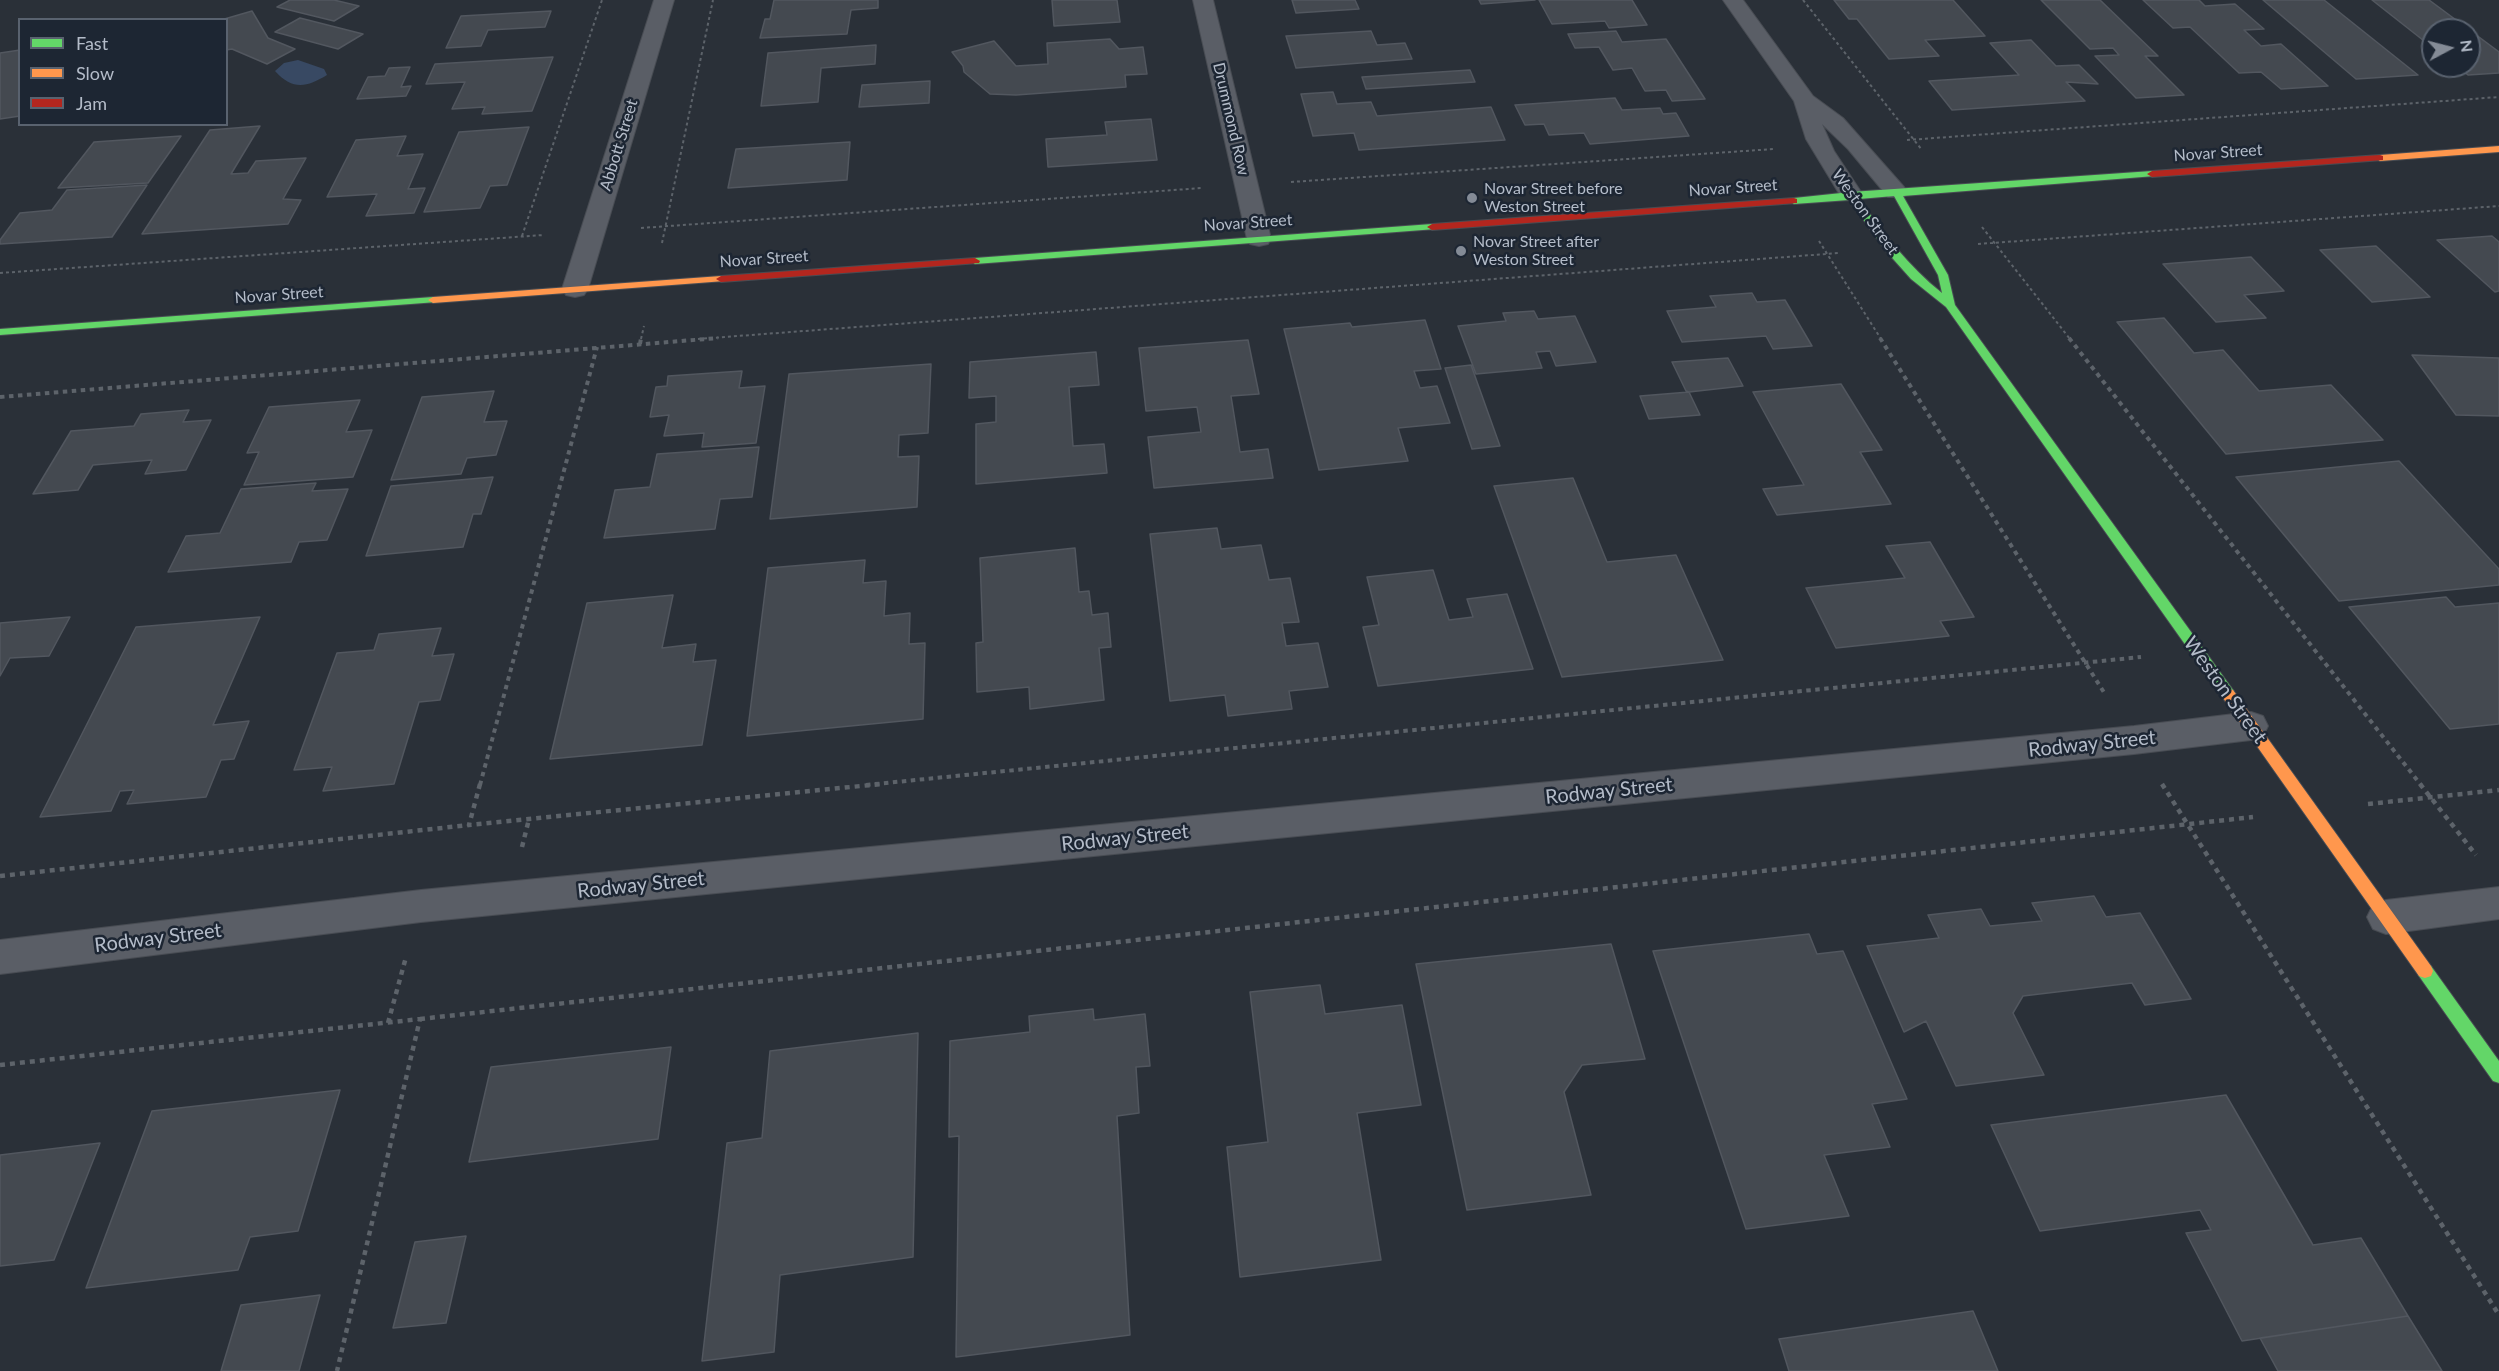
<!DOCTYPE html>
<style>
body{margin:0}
#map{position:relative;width:2499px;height:1371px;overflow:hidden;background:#2a3038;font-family:Lato,sans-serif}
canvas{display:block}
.legend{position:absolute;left:18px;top:18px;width:210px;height:108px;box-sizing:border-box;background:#1d2633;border:2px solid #59626f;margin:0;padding:8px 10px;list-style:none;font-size:18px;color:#b4bcc9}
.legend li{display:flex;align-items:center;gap:12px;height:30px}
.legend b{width:30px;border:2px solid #59626f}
.north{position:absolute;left:2421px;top:18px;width:60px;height:60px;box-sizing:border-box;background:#1d2633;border:2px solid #59626f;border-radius:50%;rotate:83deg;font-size:16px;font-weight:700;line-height:24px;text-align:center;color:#b4bcc9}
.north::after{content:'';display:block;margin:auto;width:21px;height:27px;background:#848b96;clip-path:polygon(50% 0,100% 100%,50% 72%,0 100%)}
</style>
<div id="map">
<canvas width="2499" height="1371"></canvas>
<ul class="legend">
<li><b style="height:8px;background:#63d668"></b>Fast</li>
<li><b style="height:8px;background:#ff974d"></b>Slow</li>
<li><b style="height:8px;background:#b3261e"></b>Jam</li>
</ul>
<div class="north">N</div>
</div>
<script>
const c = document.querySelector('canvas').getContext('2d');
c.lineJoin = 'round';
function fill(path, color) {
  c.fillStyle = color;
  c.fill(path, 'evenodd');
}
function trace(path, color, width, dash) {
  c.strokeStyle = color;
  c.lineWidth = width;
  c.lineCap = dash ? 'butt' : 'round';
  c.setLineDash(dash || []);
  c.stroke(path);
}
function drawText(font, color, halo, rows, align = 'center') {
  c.font = font + ' Lato,sans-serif';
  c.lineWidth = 5;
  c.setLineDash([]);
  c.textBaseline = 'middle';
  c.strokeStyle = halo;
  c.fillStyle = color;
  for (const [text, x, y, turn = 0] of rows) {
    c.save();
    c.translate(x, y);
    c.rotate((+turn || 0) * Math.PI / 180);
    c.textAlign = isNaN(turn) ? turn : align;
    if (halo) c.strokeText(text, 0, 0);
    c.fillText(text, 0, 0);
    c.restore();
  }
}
const water = new Path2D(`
 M298 60 324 69 327 75C307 87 293 91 275 71L284 63Z`);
const building = new Path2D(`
 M290 0H334L359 6 334 21 277 7Z
 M774 0H878V8L851 10 847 34 760 38 765 19H770Z
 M1052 0H1117L1120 22 1054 26Z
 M1292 0H1355L1359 9 1296 13Z
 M1479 0H1535L1481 4Z
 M1539 0H1632L1647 25 1609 28 1605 21 1552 24Z
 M1834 0H1953L1985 36 1925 40 1939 56 1889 59 1857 19H1849Z
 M2041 0H2100L2158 56H2145L2184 95 2136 98 2095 56 2119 55 2113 48 2090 49Z
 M2143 0H2199L2205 6 2235 4 2264 29 2244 30 2261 46 2281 44 2328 86 2281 89 2261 72 2239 73 2190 27 2173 28Z
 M2263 0H2324L2418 75 2356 79Z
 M2372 0H2429L2499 52V73L2468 75 2457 66H2469V30H2433V48Z
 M252 11 268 38 295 49 267 64 232 49 226 50V20H221Z
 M551 11 545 27 488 30 481 46 446 48 461 16Z
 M300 18 363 34 338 49 275 32Z
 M1371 31 1377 45 1405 43 1412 59 1296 68 1286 36Z
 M1616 31 1622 42 1666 39 1705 99 1672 101 1666 90 1645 91 1632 68 1613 70 1599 47 1575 48 1568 34Z
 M1110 39 1119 49 1143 47 1147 74 1125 75 1126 87 1016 95 990 94 964 72 963 66 952 52 994 41 1016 66 1048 64 1047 43Z
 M2031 40 2056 66 2079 65 2098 84 2066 82 2085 101 1952 110 1929 81 2019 75 1990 43Z
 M876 45 875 64 821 68 818 102 761 106 768 53Z
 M20 50V116L0 119V53Z
 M553 57 532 111 482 114 485 107 452 109 465 82 426 84 435 64Z
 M410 67 401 87 411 86 406 96 357 99 368 77 385 76 389 68Z
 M1470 70 1475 82 1366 89 1362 77Z
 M930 81 929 103 859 107 862 85Z
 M1333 92 1337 104 1371 102 1377 116 1491 107 1505 140 1359 150 1354 133 1313 136 1301 94Z
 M1615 98 1622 110 1660 108 1663 114 1676 113 1689 136 1590 144 1584 133 1549 135 1544 124 1525 125 1515 105Z
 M1151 119 1157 160 1048 167 1046 139 1107 135 1105 122Z
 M260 126 231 174 248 173 256 161 306 158 283 199 301 200 288 224 142 234 210 130Z
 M529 127 507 185 490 186 480 208 424 212 459 132Z
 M181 136 148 183 58 188 94 142Z
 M406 136 397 156 423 154 408 189 425 188 414 213 366 216 377 194 327 197 356 140Z
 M850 142 847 180 728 188 736 149Z
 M147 185 112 237 0 244V240L20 213 52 210 67 190Z
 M2492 236 2499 242V291L2495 292 2437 240Z
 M2376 246 2430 297 2372 302 2320 250Z
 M2251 257 2284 291 2244 295 2266 318 2216 322 2163 264Z
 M1752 293 1757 302 1785 300 1812 346 1773 349 1766 336 1682 342 1667 311 1716 307 1710 296Z
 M1534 311 1538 319 1575 316 1596 362 1556 366 1550 351 1536 352 1542 368 1476 374 1458 326 1506 321 1503 313Z
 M2164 318 2194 353 2223 350 2259 391 2331 385 2383 440 2226 454 2117 322Z
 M1425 320 1441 369 1414 371 1420 388 1437 386 1450 423 1398 428 1408 461 1319 470 1284 329 1350 323 1352 327Z
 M1248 340 1259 394 1231 396 1240 452 1268 449 1273 478 1154 488 1148 437 1201 432 1197 407 1146 411 1139 348Z
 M1096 352 1099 385 1069 387 1073 446 1104 444 1107 473 976 484V424L996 422V396L969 398 970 362Z
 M2412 355 2499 358V416L2456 415Z
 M1728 358 1743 386 1689 392 1686 391 1672 362Z
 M931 364 928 433 899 435 898 457 919 456 917 507 770 519 789 374Z
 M1471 365 1500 446 1472 449 1445 368Z
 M742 371 739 388 765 386 756 443 702 447 704 433 664 436 669 415 650 417 656 387 667 386 668 376Z
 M1841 384 1882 450 1860 452 1891 504 1777 515 1763 489 1804 485 1753 392Z
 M494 391 484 422 507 421 496 455 467 458 461 474 391 480 422 397Z
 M1689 392 1700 415 1649 419 1640 396Z
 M360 400 346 432 372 430 353 477 244 485 259 452 247 453 269 407Z
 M189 410 183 422 211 420 186 470 145 474 152 460 93 465 78 490 33 494 71 431 134 426 141 414Z
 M759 447 752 497 720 499 715 529 604 538 615 490 650 487 657 454Z
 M2399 461 2499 569V585L2339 601 2236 477Z
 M493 477 481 514H473L463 547 366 556 391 486Z
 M1573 478 1607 562 1676 555 1723 660 1562 677 1494 486Z
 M316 483 312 491 348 489 327 540 299 542 291 562 168 572 186 536 220 533 241 489Z
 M1217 528 1221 549 1261 545 1269 580 1290 578 1299 622 1282 623 1286 646 1318 643 1328 687 1289 691 1292 709 1228 716 1225 695 1170 701 1150 534Z
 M1930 542 1974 617 1940 621 1949 636 1836 648 1806 588 1905 578 1886 546Z
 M1075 548 1079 592 1089 591 1092 615 1108 613 1111 647 1099 648 1104 700 1030 709 1029 687 977 692 976 643 983 642 980 558Z
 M865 560 863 583 886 581 884 616 910 613 909 644 925 643 923 719 747 736 768 568Z
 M1433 570 1449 620 1473 617 1467 599 1507 594 1533 669 1378 686 1363 627 1379 625 1367 577Z
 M673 595 662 648 696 644 693 662 716 660 702 745 550 759 587 603Z
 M2446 597 2455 607 2499 603V724L2450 729 2349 607Z
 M70 617 49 656 10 658 0 676V623Z
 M260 617 213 725 249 721 234 759 221 760 206 797 127 804 134 790 120 791 111 811 40 817 136 627Z
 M441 628 432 656 454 654 440 700 419 702 394 784 323 791 332 767 294 770 337 653 374 650 379 634Z
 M2094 896 2106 917 2140 913 2191 999 2145 1005 2132 983 2023 996 2013 1013 2044 1075 1956 1086 1926 1021 1904 1032 1867 946 1939 938 1928 915 1981 909 1990 926 2042 921 2032 903Z
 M1809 934 1817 954 1843 951 1907 1099 1872 1104 1890 1147 1824 1155 1849 1216 1746 1229 1653 951Z
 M1611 944 1645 1059 1582 1065 1564 1092 1591 1195 1467 1210 1416 964Z
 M1320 985 1325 1014 1402 1005 1421 1105 1357 1113 1381 1260 1240 1277 1227 1147 1268 1142 1250 992Z
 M1093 1009 1094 1020 1145 1014 1150 1066 1136 1067 1139 1113 1117 1116 1130 1335 956 1357 959 1136 949 1137 950 1041 1030 1032 1029 1016Z
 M918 1033 913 1257 780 1275 774 1352 702 1361 727 1143 762 1138 770 1051Z
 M671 1047 658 1139 469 1162 491 1067Z
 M340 1090 298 1231 250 1237 238 1270 86 1288 152 1111Z
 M2226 1095 2313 1245 2361 1238 2408 1316 2242 1341 2186 1233 2211 1230 2200 1210 2040 1231 1991 1125Z
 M100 1143 54 1260 0 1266V1155Z
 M466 1236 446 1323 393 1328 415 1242Z
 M320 1295 299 1371H221L241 1305Z
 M1973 1311 1998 1371H1789L1779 1339Z
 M2408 1316 2442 1371H2278L2260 1338Z`);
const pathFar2 = new Path2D(`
 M1803 0 1922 150
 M1907 140 2499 97
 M1291 182 1774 149
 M1982 227 2070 339
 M641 228 1202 188
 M522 236 602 0
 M1819 241 1881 339
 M662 243 713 0
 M1978 244 2499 206
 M0 273 544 235
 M641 339 644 326
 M698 339 1839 253`);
const pathFar1 = new Path2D(`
 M1880 338 2105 694
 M2069 338 2421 785
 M640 344 641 338
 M0 397 718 338
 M480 785 597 347
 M866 785 2141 657`);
const path = new Path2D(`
 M480 784 469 825 881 784
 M2162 784 2499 1315
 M2420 784 2476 855
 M2368 804 2499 790
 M522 847 529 819
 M0 876 469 825
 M420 1019 2253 817
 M388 1023 406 957
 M0 1065 420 1019 337 1371`);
const street = new Path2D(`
 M654 0H674L588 289 584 295 575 297 566 295 562 289Z
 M1193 0H1213L1271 239 1268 244 1259 246 1250 244 1247 239Z
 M1723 0H1743L1813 96 1843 118 1904 187 1908 192 1904 197H1888L1848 149 1822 124 1834 151 1863 195 1859 200H1843L1806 139 1794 101Z
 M2251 712 2263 716 2268 726 2263 736 2251 740 2134 754 421 922 0 974V940L421 890 2134 726Z
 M2499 887V919L2386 934 2373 929 2367 917 2373 905 2386 900Z`);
const fast = new Path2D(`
 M2152 171 2157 174 2155 176 1903 196 1948 275 1955 305 2233 690 2235 694 2233 698H2223L1946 307 1911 279 1886 251 1849 200 1794 204 1789 201 1794 198 1851 192ZM1894 196 1938 275 1942 293C1908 266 1884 234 1859 199Z
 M1432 224 1436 225V229L975 264 970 261 975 258Z
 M433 297 438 300 437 302 0 335V329Z
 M2425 964 2431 966 2499 1061V1083L2493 1081 2419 976 2417 971 2419 966Z`);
const slow = new Path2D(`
 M2499 146V152L2380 161 2375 158 2380 155Z
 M721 276 726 279 725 281 433 303 428 300 433 297Z
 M2228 689 2233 690 2431 966 2433 971 2431 976 2425 978 2419 976 2223 698 2221 694 2223 690Z`);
const jam = new Path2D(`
 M2380 155 2383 156V160L2152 177 2147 174 2152 171Z
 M1794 198 1797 199V203L1432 230 1427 227 1432 224Z
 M975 258 980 261 979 263 721 282 716 279 721 276Z`);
const markers = [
 [1472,198,6,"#848b96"],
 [1461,251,6,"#848b96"]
];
const farStreetnames = [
 ["Drummond Row",1231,119,77],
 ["Abbott Street",619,145,-73],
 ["Novar Street",2218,153,-4],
 ["Novar Street",1733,188,-4],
 ["Weston Street",1865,212,54],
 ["Novar Street",1248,223,-4],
 ["Novar Street",764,259,-4],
 ["Novar Street",279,295,-4]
];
const farPoinames = [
 ["Novar Street before",1484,189],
 ["Weston Street",1484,207],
 ["Novar Street after",1473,242],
 ["Weston Street",1473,260]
];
const streetNames = [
 ["Weston Street",2225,690,54],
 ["Rodway Street",2092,744,-6],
 ["Rodway Street",1609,791,-6],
 ["Rodway Street",1125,838,-6],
 ["Rodway Street",641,885,-6],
 ["Rodway Street",158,938,-7]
];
fill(water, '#384963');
fill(building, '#444950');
trace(building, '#52575f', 1.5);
trace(street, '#484c53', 2);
trace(fast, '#484c53', 2);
trace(slow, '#484c53', 2);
trace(jam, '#484c53', 2);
trace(pathFar2, '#5d636a', 2, [3, 3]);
trace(pathFar1, '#5d636a', 4, [4.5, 4.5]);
trace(path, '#5d636a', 4.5, [5, 5]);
fill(street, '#5a5e66');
fill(fast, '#63d668');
fill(slow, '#ff974d');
fill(jam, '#b3261e');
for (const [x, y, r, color] of markers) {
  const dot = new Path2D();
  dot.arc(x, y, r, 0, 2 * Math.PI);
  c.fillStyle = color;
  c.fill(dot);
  trace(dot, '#1d2633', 2);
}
drawText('16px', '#b4bcc9', '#1d2633', farStreetnames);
drawText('16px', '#b4bcc9', '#1d2633', farPoinames, 'left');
drawText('20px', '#b4bcc9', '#1d2633', streetNames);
</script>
